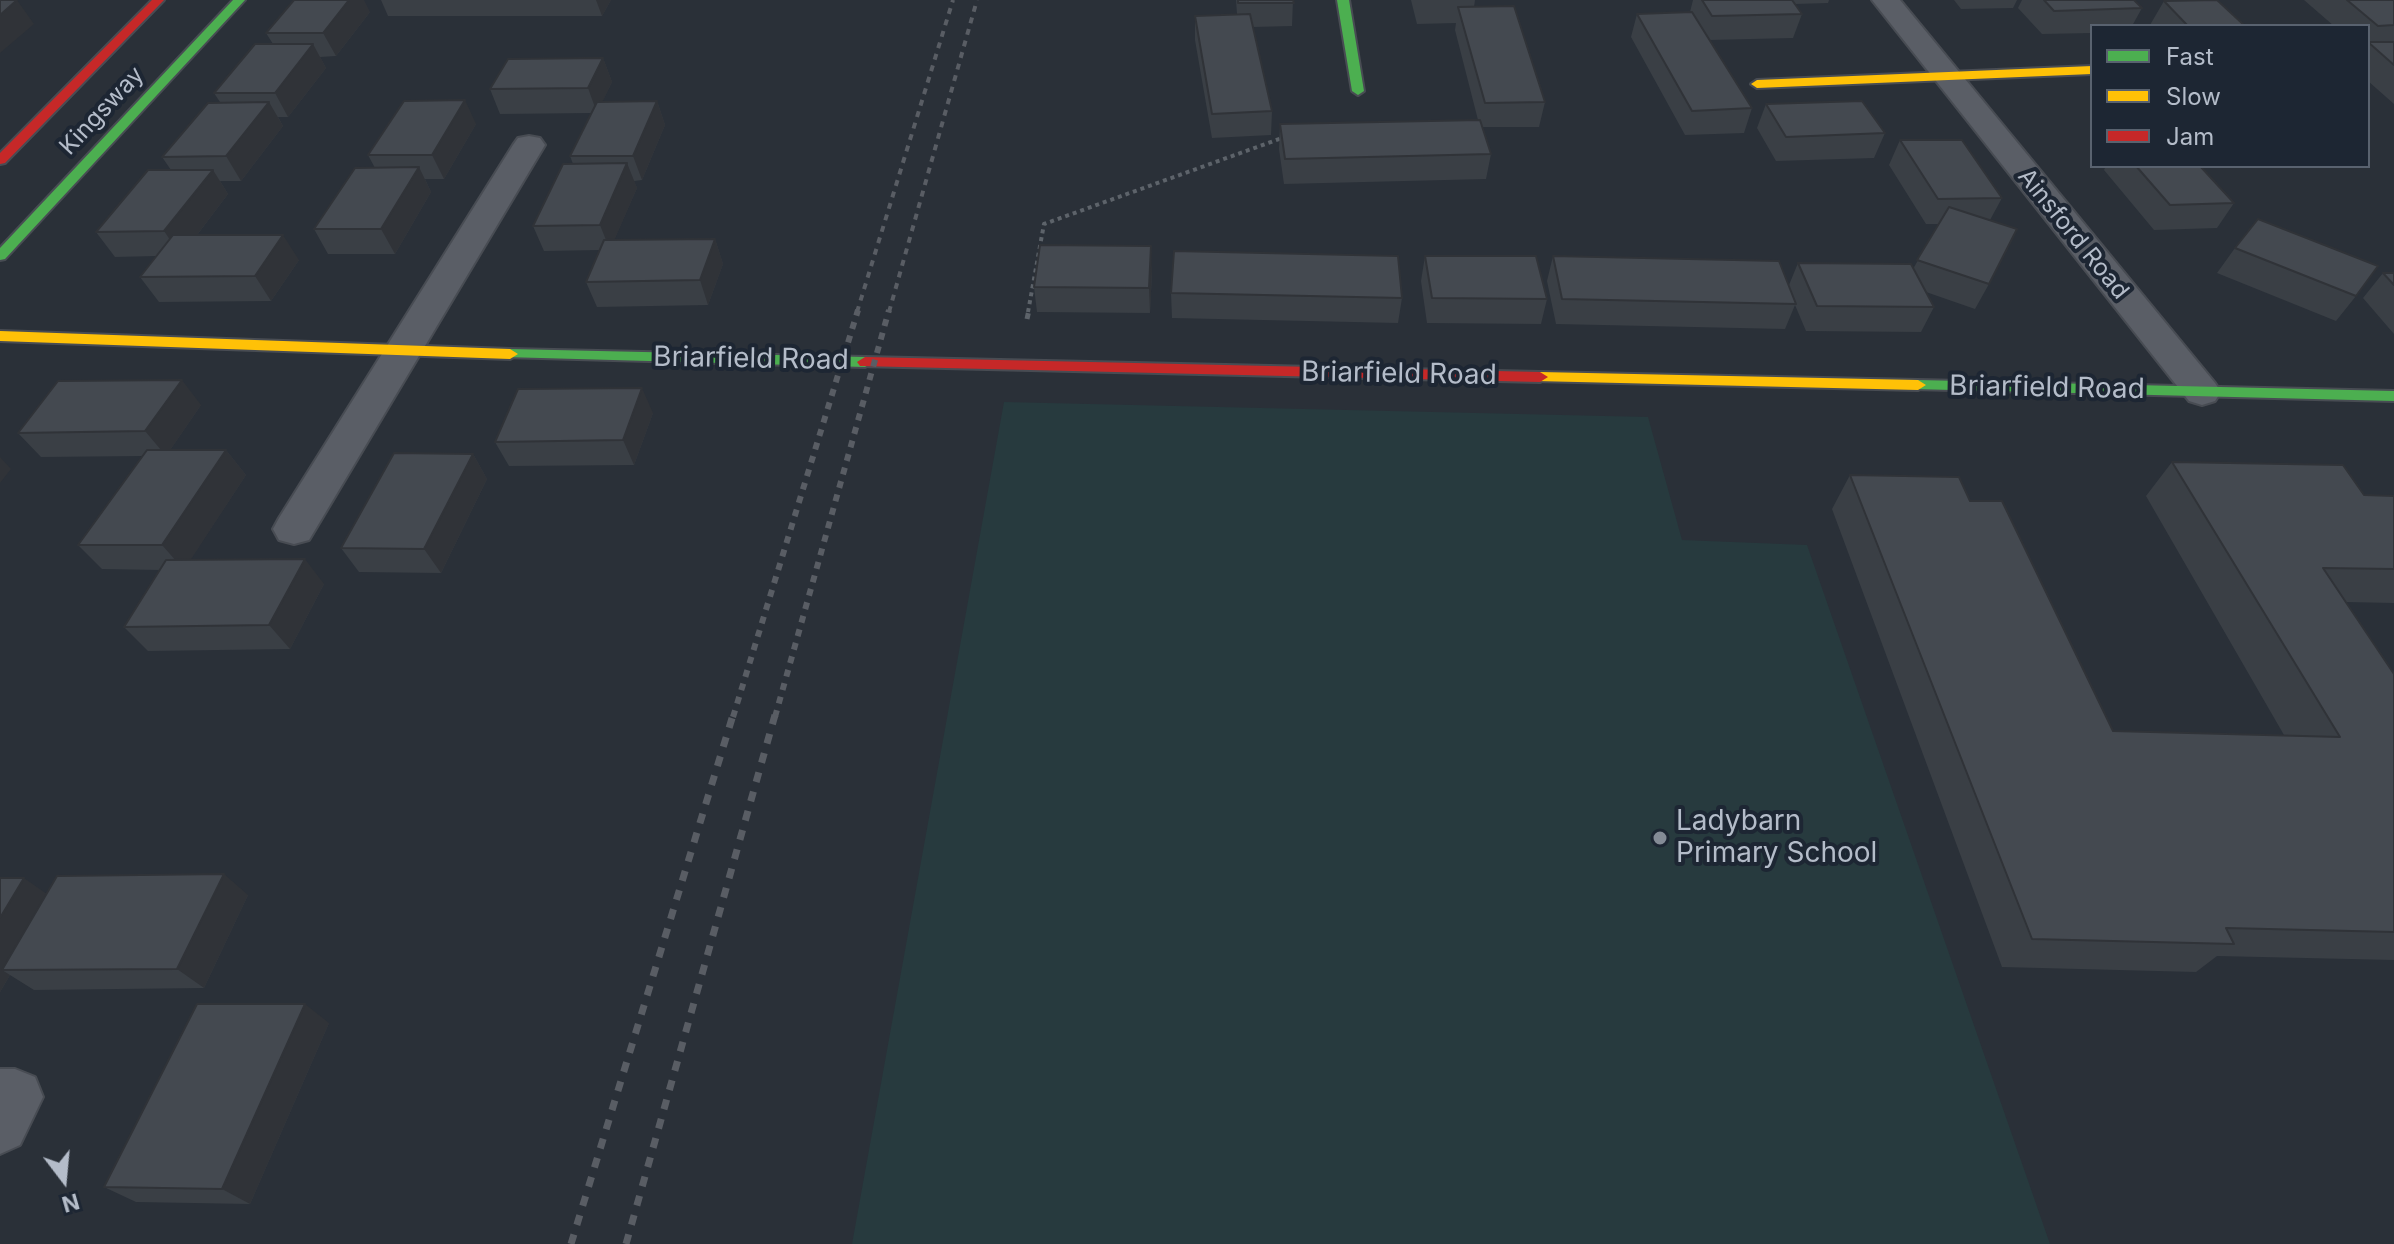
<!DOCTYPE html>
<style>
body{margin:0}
#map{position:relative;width:2394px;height:1244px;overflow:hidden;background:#2a3038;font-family:Inter,sans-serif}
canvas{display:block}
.legend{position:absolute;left:2090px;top:24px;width:280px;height:144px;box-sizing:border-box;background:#1d2633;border:2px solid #59626f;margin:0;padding:10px 14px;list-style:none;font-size:24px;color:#b4bcc9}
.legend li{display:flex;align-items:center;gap:16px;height:40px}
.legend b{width:40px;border:2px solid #59626f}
.north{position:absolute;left:24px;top:1140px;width:80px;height:80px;-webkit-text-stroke:6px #1d2633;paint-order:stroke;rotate:164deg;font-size:22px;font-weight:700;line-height:32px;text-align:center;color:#b4bcc9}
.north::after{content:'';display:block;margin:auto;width:28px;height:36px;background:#b4bcc9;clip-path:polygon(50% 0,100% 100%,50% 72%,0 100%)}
</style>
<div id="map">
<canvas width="2394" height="1244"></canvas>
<ul class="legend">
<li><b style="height:10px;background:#4caf50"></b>Fast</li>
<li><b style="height:10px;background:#ffc107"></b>Slow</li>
<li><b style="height:10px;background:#c62828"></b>Jam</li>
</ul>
<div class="north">N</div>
</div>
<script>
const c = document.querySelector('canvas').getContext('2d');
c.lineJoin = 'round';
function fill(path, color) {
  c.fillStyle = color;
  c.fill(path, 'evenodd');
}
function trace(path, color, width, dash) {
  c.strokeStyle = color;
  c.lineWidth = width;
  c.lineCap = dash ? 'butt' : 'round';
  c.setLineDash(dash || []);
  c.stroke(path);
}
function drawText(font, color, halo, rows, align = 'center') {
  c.font = font + ' Inter,sans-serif';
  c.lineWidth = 8;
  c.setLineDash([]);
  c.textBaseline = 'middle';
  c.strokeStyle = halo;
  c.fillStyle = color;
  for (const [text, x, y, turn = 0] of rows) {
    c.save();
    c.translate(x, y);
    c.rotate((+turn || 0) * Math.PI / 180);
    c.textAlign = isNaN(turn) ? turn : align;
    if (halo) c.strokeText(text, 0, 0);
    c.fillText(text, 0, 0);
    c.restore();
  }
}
const green = new Path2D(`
 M1004 402 1648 417 1682 540 1807 545 2050 1244H852Z`);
const pathFar1 = new Path2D(`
 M1028 312 1044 224 1282 138`);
const path = new Path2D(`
 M1027 319 1029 310`);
const street = new Path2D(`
 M1872 0H1900L2215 383 2221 392 2215 401 2202 405 2189 401Z
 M529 136 540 138 545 145 309 540 294 544 279 540 273 529 279 518 513 145 518 138Z
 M0 1069H15L35 1077 43 1097 20 1145 0 1154Z`);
const fast = new Path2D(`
 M233 0H245L5 259 0 260V248Z
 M1337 0H1349L1364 91 1358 95 1352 91Z
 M510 349 865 357 873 362 865 367 505 357 502 354Z
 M1918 380 2394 391V401L1913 389 1910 385 1913 381Z`);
const slow = new Path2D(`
 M2092 66V74L1757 88 1751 84 1757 80Z
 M0 331 510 349 518 354 510 359 0 341Z
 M1540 372 1918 380 1926 385 1918 390 1535 381V373Z`);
const jam = new Path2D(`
 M152 0H164L5 163 0 164V153Z
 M865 357 1540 372 1548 377 1540 382 860 366 857 362Z`);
const railFar2 = new Path2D(`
 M857 312 953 0
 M889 312 977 0`);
const railFar1 = new Path2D(`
 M733 717 858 310
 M775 717 889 310`);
const rail = new Path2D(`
 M571 1244 733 715
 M626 1244 775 715`);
const wall = new Path2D(`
 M381 0H611L602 16H388Z
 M1236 0H1293L1292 26 1253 27 1272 111 1271 135 1212 138 1195 40V16L1237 14Z
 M1411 0H1475L1474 7 1545 102 1539 127H1482L1491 154 1486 179 1284 184 1279 149 1280 124 1478 120 1455 30 1456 23 1417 24Z
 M1693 0H1829L1828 3 1795 4 1802 14 1793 38 1709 40 1752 108 1744 133 1685 135 1631 37 1637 14 1690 12Z
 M1954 0H2017L2013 8 1961 9Z
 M2022 0H2134L2142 8 2132 26H2092V33L2042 34 2018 8Z
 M2304 0H2394V104L2368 81V26H2334Z
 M2164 1 2245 26H2151L2150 25Z
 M370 12 336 56 320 57 326 68 288 117H278L283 126 241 181H220L228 194 197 235 299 260 271 301 159 302 140 277 156 256 115 257 96 232 171 170 162 157 220 102 214 93 273 44 266 33Z
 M603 58 612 82 602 102 657 101 665 125 642 180 634 181 637 188 614 240 715 239 723 264 708 305 597 307 586 282 600 250 544 251 533 226 573 164 570 156 591 113 500 114 490 89Z
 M1766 104 1885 133 1874 158 1776 161 1757 128Z
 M476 124 444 179H425L431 192 395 254H328L314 229 375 168 368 155Z
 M1900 140 2002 198 1990 220 1989 284 1975 309 1926 292 1934 307 1921 332 1806 331 1795 305 1785 329 1556 324 1547 281 1553 256 1789 285 1798 263 1913 269 1939 224H1926L1889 165Z
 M2106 166H2200L2234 203 2217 228 2154 230 2104 170Z
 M2235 248 2356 296 2336 321 2217 273Z
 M1425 256 1547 299 1541 324 1427 323 1421 281Z
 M1152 271 1150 313 1037 312 1034 287Z
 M2383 273H2394V334L2363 298Z
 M1171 293 1402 298 1398 323 1172 318Z
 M201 405 170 450H226L246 475 190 560 324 584 290 649 148 651 124 627 160 570 102 569 78 545 143 456 41 457 18 433Z
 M653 413 634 465 509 466 495 442Z
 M473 454 487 479 441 573 359 572 341 548Z
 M2172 462 2364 495 2394 496V603L2346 602 2394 674V960L2217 956 2196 972 2002 967 1832 509 1850 475 1970 501 2113 731 2284 735 2146 496Z
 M0 878 47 894 248 895 204 988 34 990 10 975 0 992Z
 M329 1023 250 1204 136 1202 104 1187Z`);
const shadedWall = new Path2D(`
 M17 0 34 24 0 53V15Z
 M349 0H364L370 12 336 56 323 33Z
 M596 0H611L602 16Z
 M313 44 326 68 288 117 275 93Z
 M603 58 612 82 597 113 588 88Z
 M465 100 476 124 444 179 432 155Z
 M657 101 665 125 642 180 633 156Z
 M269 102 283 126 241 181 226 156Z
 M627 163 637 188 610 250 600 225Z
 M419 167 431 192 395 254 381 229Z
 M213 170 228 194 181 256 164 231Z
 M283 235 299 260 271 301 255 276Z
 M715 239 723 264 708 305 700 280Z
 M1151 246 1152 271 1150 313 1149 288Z
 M182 380 201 405 166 456 145 431Z
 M642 388 653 413 634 465 623 440Z
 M226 450 246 475 184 570 162 545Z
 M473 454 487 479 441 573 424 549Z
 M0 457 11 469 0 483Z
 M305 559 324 584 290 649 269 625Z
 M224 874 248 895 204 988 177 969Z
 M24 878 54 899 2 970 10 975 0 992V918Z
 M305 1004 329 1023 250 1204 222 1189Z`);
const building = new Path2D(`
 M0 0H17L0 15Z
 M294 0H349L323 33H266Z
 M1238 0H1293L1294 3H1238Z
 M1702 0H1792L1802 14 1712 16Z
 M2044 0H2134L2142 8 2054 11Z
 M2217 0 2245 26H2188L2164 1Z
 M2347 0H2394V25L2378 26Z
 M1514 6 1545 102 1485 103 1458 7Z
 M1692 12 1752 108 1692 111 1637 14Z
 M1250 14 1272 111 1212 114 1195 16Z
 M2368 42H2394V65Z
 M255 44H313L275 93H214Z
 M603 58 588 88 490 89 508 59Z
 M465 100 432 155H368L404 101Z
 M657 101 633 156H570L597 102Z
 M1862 101 1885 133 1786 137 1766 104Z
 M269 102 226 156 162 157 208 103Z
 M1480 120 1491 154 1285 159 1280 124Z
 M1900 140H1962L2002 198 1938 199Z
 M627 163 600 225 533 226 563 164Z
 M2136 166H2200L2234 203 2170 205Z
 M419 167 381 229H314L355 168Z
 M148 170H213L164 231 96 232Z
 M1949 207 2017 229 1989 284 1917 260Z
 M2258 219 2378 266 2356 296 2235 248Z
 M173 235H283L255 276 140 277Z
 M715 239 700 280 586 282 604 240Z
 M1040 245 1151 246 1149 288 1034 287Z
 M1174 251 1398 256 1402 298 1171 293Z
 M1425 256H1536L1547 299 1432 298Z
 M1553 256 1779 261 1796 304 1562 299Z
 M1798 263 1911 264 1934 307 1817 306Z
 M2383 273H2394V285Z
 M182 380 145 431 18 433 58 381Z
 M642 388 623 440 495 442 518 389Z
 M147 450H226L162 545H78Z
 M394 453 473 454 424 549 341 548Z
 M2172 462 2343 465 2364 495 2394 496V569L2323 568 2394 674V932L2226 928 2234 944 2032 939 1850 475 1959 477 1970 501H2002L2113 731 2340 737Z
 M305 559 269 625 124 627 166 560Z
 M224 874 177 969 2 970 57 876Z
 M0 878H24L0 918Z
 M197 1004H305L222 1189 104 1187Z`);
const markers = [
 [1660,838,8,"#848b96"]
];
const farStreetnames = [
 ["Kingsway",102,111,-47],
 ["Ainsford Road",2073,234,51]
];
const streetNames = [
 ["Briarfield Road",751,359,1],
 ["Briarfield Road",1399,374,1],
 ["Briarfield Road",2047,388,1]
];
const poiNames = [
 ["Ladybarn",1676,822],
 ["Primary School",1676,854]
];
fill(green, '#273a3e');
trace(street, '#484c53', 4);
trace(fast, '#484c53', 4);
trace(slow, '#484c53', 4);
trace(jam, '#484c53', 4);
trace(pathFar1, '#5d636a', 4, [4, 4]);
trace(path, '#5d636a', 5, [6, 6]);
fill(street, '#5a5e66');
fill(fast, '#4caf50');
fill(slow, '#ffc107');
fill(jam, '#c62828');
trace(railFar2, '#595d64', 4, [6, 6]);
trace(railFar1, '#595d64', 6, [7, 7]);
trace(rail, '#595d64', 7, [10, 10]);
fill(wall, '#3a3f45');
fill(shadedWall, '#303338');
fill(building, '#444950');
trace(building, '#303338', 2);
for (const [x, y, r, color] of markers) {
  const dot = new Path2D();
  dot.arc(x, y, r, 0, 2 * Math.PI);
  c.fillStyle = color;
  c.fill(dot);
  trace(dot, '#1d2633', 3);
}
drawText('24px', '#b4bcc9', '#1d2633', farStreetnames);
drawText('28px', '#b4bcc9', '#1d2633', streetNames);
drawText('28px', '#b4bcc9', '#1d2633', poiNames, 'left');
</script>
